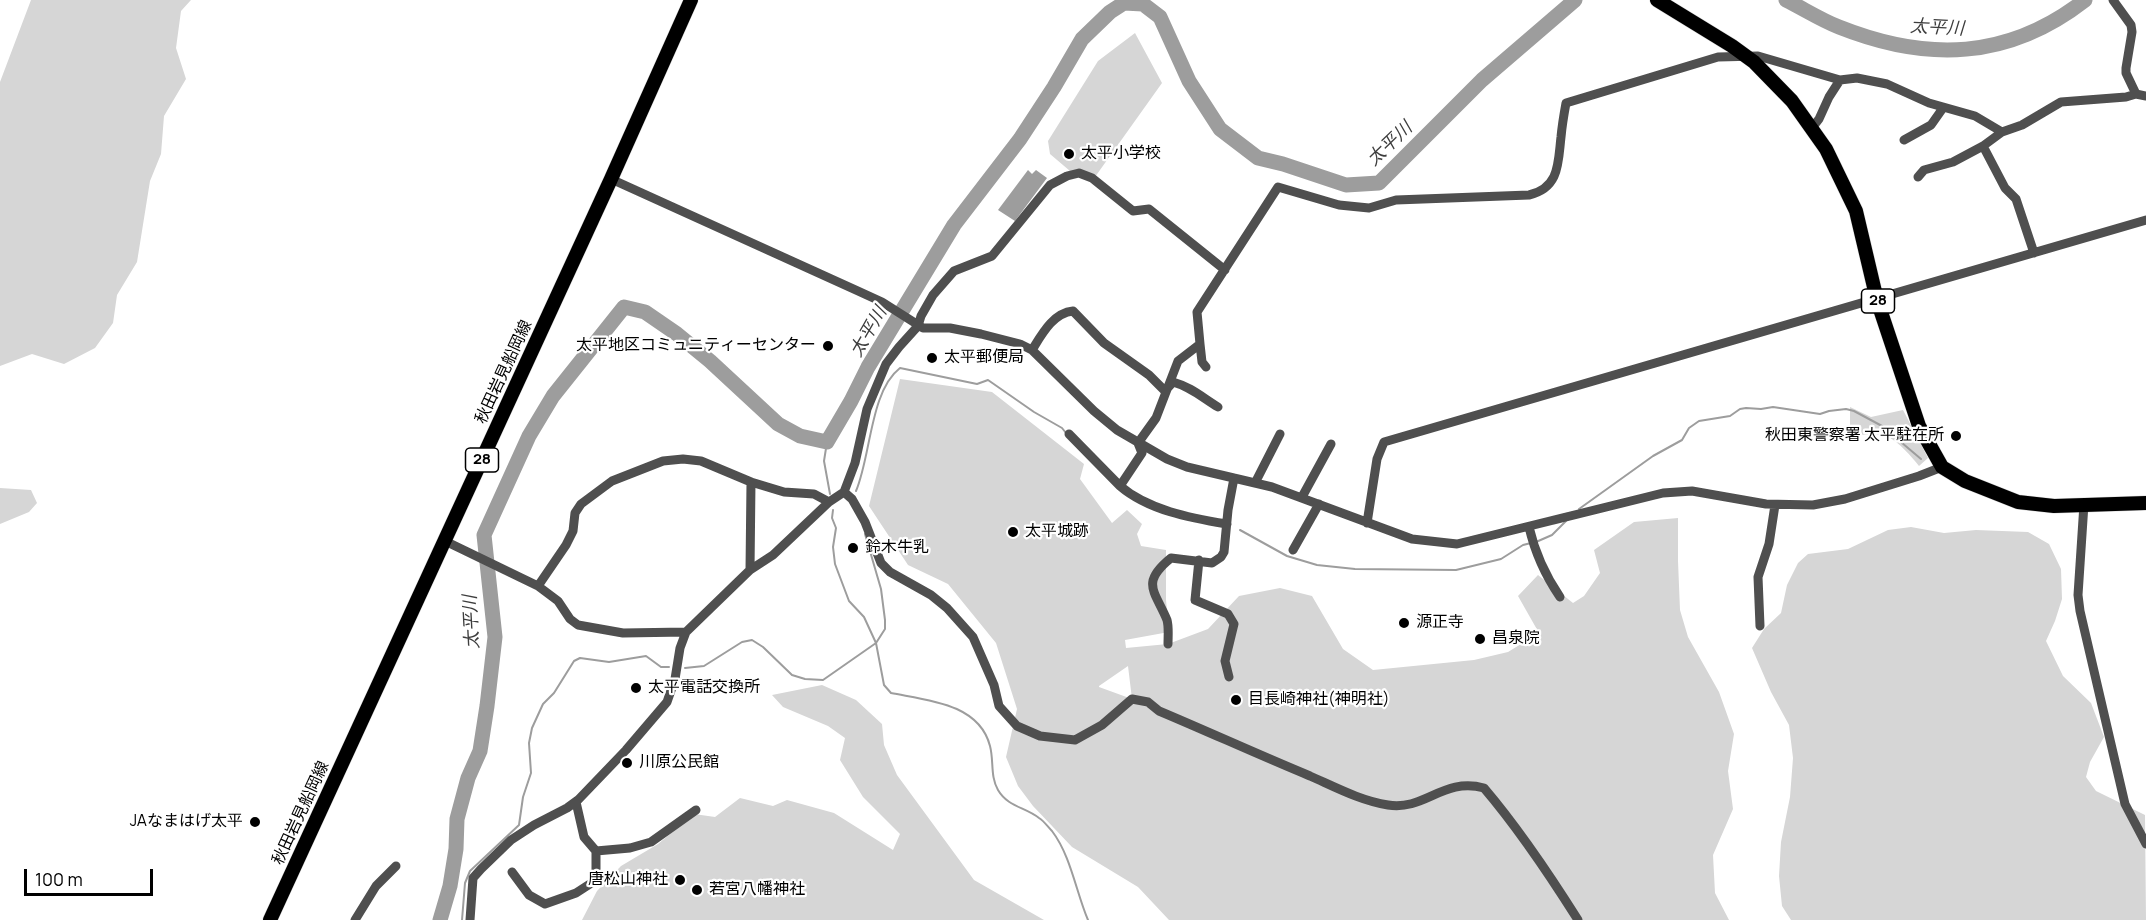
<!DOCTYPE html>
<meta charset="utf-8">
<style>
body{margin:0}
#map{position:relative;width:2146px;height:920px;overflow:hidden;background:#fff;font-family:Manrope,sans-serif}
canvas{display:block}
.scale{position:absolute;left:24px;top:869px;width:129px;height:27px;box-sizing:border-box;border:3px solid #000;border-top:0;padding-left:8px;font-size:18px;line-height:21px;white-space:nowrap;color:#000;-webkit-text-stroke:4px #fff;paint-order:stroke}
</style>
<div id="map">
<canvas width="2146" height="920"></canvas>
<div class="scale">100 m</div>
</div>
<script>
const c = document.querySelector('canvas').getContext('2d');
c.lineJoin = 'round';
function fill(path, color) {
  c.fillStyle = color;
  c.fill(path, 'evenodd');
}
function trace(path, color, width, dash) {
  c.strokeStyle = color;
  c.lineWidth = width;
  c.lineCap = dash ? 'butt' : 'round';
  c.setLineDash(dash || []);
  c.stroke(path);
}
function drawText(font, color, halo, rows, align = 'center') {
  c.font = font + ' Manrope,"Noto Sans JP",sans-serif';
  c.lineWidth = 4.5;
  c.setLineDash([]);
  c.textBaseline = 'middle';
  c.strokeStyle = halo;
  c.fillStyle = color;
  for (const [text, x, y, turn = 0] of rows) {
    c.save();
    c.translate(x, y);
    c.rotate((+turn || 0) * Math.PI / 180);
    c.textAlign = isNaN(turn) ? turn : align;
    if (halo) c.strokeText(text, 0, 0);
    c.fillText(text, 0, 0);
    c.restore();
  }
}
const green = new Path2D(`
 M31 0H191L181 11 176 48 186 79 164 116 161 154 150 181 137 262 117 295 113 323 95 348 64 364 32 354 0 366V82Z
 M1135 33 1162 83 1095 177 1070 171 1050 154 1048 141 1098 61Z
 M900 379 992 392 1084 464 1080 479 1112 523 1127 510 1142 524 1137 534 1141 546 1166 550V600L1169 632 1125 640 1126 648 1168 644 1208 629 1239 596 1280 588 1312 596 1343 649 1373 670 1474 660 1508 652 1539 633 1518 596 1538 575 1573 603 1584 596 1600 573 1594 550 1634 522 1678 518V561L1680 610 1688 637 1719 692 1734 734 1728 771 1733 809 1713 855 1715 893 1729 920H1169L1138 887 1072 847 1033 806 1018 786 1006 757 1017 709 996 643 948 584 908 565 869 506ZM1128 666 1132 699 1099 687V686Z
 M1850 407 1871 417 1903 410 1928 458 1919 466C1911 456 1899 442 1888 437 1877 432 1861 435 1850 436Z
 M0 488 31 490 37 503 29 512 0 524Z
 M1911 527 1944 533 1976 530 2028 532 2049 544 2061 569 2062 599 2055 621 2046 641 2063 676 2091 703 2104 737 2090 762 2086 777 2096 791 2145 815 2146 920H1791L1782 906 1779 876 1781 842 1790 797 1793 758 1789 725 1771 692 1752 648 1764 629 1781 613 1787 585 1798 563 1808 554 1848 549 1888 530Z
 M822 685 856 700 882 724 884 745 897 775 974 880 1044 920H582L597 891 621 866 658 844 694 814 715 817 740 798 773 806 787 800 834 813 893 850 900 834 863 797 840 760 845 738 828 726 783 707 772 695Z`);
const water = new Path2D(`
 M1028 170 1032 174 1036 170 1047 178 1015 221 998 210Z`);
const stream = new Path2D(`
 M827 442 824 461 830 494
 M856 491C871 456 870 391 900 368L977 384 988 380 1034 412 1062 428 1066 433
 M1579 509 1653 456 1682 440 1689 428 1699 421 1730 416 1740 409 1746 408 1761 409 1773 407 1820 414 1829 411 1846 409 1854 411 1882 426 1921 459
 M833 510 832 518 836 528 833 547 835 564 849 601 864 617 876 643 884 685 891 693C926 700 979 703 990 746 994 761 990 776 998 790 1008 807 1025 807 1039 818 1044 821 1048 827 1052 831 1071 856 1076 892 1088 920
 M1240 530 1287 556 1317 565 1355 569 1456 570 1501 559 1523 545 1531 543
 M1536 542 1552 535 1566 521
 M685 668 704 666 742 642 752 640 763 647 792 675 805 679 823 680 876 643 885 629V620L881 589 865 534
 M462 920 465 883 470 871 519 825 523 797 531 773 529 743 532 728 543 704 554 693 574 661 580 658 609 662 646 656 661 667H669`);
const river = new Path2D(`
 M1786 0C1804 9 1821 20 1839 27 1927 62 2008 60 2085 0
 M440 920 450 886 456 849 457 819 468 778 480 751 487 706 495 637 484 535 529 436 553 396 624 307 645 312 677 334 710 361 778 424 800 436 827 442 851 401 868 367 954 225 1020 139 1054 87 1082 39 1110 12 1124 3 1143 4 1160 17 1189 81 1220 129 1258 158 1283 164 1346 185 1379 183 1482 80 1575 0`);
const minor = new Path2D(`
 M2113 0 2131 25 2132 32 2126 68V73L2136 94
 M1812 128 1819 119 1829 97 1840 80
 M1904 140 1931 125 1943 108
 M1983 146 2002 132
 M1918 177 1924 170 1953 162 1983 146 2005 188 2016 199 2034 253
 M611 179 858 291 882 302 923 328H950L981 334 1020 344 1032 350 1094 411 1117 430 1167 459 1187 467 1272 487 1412 539 1457 544 1663 493 1692 491 1766 504 1813 505 1845 499 1919 476 1942 467
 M1200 344 1202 362 1206 367
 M1032 350C1042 334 1053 313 1073 311L1104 343 1149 375 1165 391 1173 382C1191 387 1203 398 1218 407
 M1069 434 1120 486
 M1255 483 1280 434
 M844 492 852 499 865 522 881 563 890 572 931 595 947 608 973 637 994 685 999 706 1017 726 1040 736 1075 740 1102 725 1132 699 1148 702 1159 711C1209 732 1259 755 1310 776 1335 787 1361 801 1388 805 1425 811 1443 777 1484 788 1519 829 1549 874 1578 920
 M1302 497 1331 444
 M2084 504 2078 595 2080 611 2125 804 2146 844
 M1367 523 1377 459 1384 442 2146 220
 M1227 524C1190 518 1148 510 1120 486L1142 453 1138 443 1156 418 1178 361 1200 344 1197 312 1278 187 1339 205 1369 208 1396 200 1529 195C1560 188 1558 162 1561 137 1562 126 1564 114 1566 103L1718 57 1758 56 1840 80 1857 78 1887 84 1929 103 1975 116 2002 132 2022 125 2061 102 2126 97 2136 94 2146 96
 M1529 527C1535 553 1545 575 1560 597
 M445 541 538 586 558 601 570 619 578 625 623 633 686 632
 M1293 550 1319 504
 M1199 560 1195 600 1228 614 1234 624 1225 661 1229 677
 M750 570 751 482
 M538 586 566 545 573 531 575 513 581 504 612 481 663 461 683 459 701 461 751 482 784 492 814 494 829 502
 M1760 626 1758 577 1769 544 1775 505
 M1168 644C1168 636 1169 627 1167 620 1155 591 1140 583 1171 558L1212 563 1221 557 1224 552 1228 510 1234 478
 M576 802 584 837 596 851 630 848 651 842 696 810
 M512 872 529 895 545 904 576 893 593 882 596 870V851
 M355 920 376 886 396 866
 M470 920 473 878 481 869 511 840 534 825 567 808 578 800 626 750 667 702 675 679 680 648 686 632 750 570 773 555 829 502 844 492 855 463 867 409 886 364 899 347 918 326 921 316 933 295 954 271 992 256 1050 185 1067 176 1079 173 1092 178 1133 211 1149 209 1225 270`);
const primary = new Path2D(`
 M1657 0 1732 46 1754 62 1792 101 1826 149 1856 211 1877 300 1919 426 1942 467 1965 481 2018 502 2054 506 2146 503
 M270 920 611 179 691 0`);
const markers = [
 [1069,154,6,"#000"],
 [828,346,6,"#000"],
 [932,358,6,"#000"],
 [1956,436,6,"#000"],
 [1013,532,6,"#000"],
 [853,548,6,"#000"],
 [1404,623,6,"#000"],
 [1480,639,6,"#000"],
 [636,688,6,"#000"],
 [1236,700,6,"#000"],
 [627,763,6,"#000"],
 [255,822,6,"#000"],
 [680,880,6,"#000"],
 [697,890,6,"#000"]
];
const shields = [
 [1878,301,33],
 [482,460,33]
];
const shieldNames = [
 ["28",1878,301],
 ["28",482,460]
];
const poiNames = [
 ["太平小学校",1081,154],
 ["太平地区コミュニティーセンター",816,346,"right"],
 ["太平郵便局",944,358],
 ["秋田東警察署 太平駐在所",1944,436,"right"],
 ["太平城跡",1025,532],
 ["鈴木牛乳",865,548],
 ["源正寺",1416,623],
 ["昌泉院",1492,639],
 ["太平電話交換所",648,688],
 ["目長崎神社(神明社)",1248,700],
 ["川原公民館",639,763],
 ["JAなまはげ太平",243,822,"right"],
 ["唐松山神社",668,880,"right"],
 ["若宮八幡神社",709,890]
];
const streetNames = [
 ["秋田岩見船岡線",504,372,-65],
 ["秋田岩見船岡線",301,813,-65]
];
const waterNames = [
 ["太平川",1937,28,3],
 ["太平川",1390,144,-44],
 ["太平川",869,332,-60],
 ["太平川",472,622,-93]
];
fill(green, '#d6d6d6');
fill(water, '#9d9d9d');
trace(stream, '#9d9d9d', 2);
trace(river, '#9d9d9d', 15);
trace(primary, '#dbdbdb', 15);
trace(minor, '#4f4f4f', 9);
trace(primary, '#000', 14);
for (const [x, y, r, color] of markers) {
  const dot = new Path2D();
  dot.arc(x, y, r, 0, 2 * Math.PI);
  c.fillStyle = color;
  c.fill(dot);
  trace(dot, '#fff', 2);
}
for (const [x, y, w] of shields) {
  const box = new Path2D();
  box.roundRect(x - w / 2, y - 12, w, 24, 4.5);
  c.fillStyle = '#fff';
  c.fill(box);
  trace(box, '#000', 1.5);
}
drawText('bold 15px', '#000', null, shieldNames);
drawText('16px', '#000', '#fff', poiNames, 'left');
drawText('16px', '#000', '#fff', streetNames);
drawText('italic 18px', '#3e3e3e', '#fff', waterNames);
</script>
